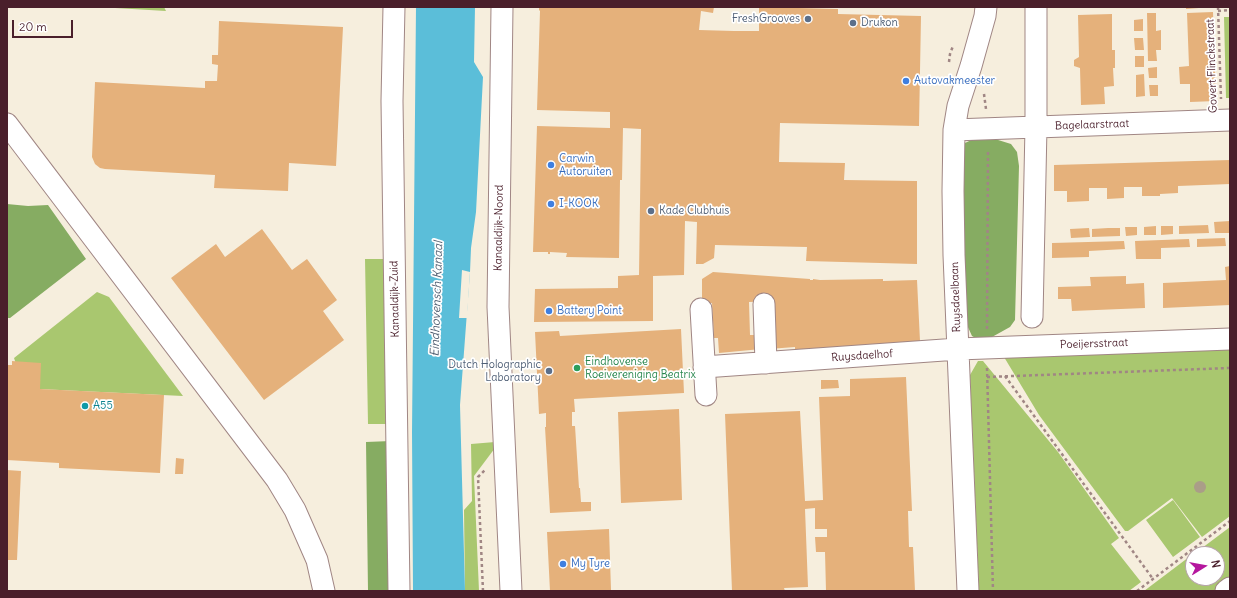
<!DOCTYPE html>
<style>
body{margin:0}
#map{position:relative;width:1237px;height:598px;overflow:hidden;background:#f6eedd;font-family:Delius,sans-serif}
canvas{display:block}
.frame{position:absolute;inset:0;border:8px solid #4a1f2b;pointer-events:none}
.north{position:absolute;left:1185px;top:546px;width:40px;height:40px;box-sizing:border-box;background:#fff;border:1px solid #b7a5aa;border-radius:50%;rotate:79deg;font-size:11px;font-weight:700;line-height:16px;text-align:center;color:#4a1f2b}
.north::after{content:'';display:block;margin:auto;width:14px;height:18px;background:#b5179e;clip-path:polygon(50% 0,100% 100%,50% 72%,0 100%)}
.scale{position:absolute;left:12px;top:20px;width:61px;height:18px;box-sizing:border-box;border:2px solid #4a1f2b;border-top:0;padding-left:5px;font-size:12px;line-height:14px;white-space:nowrap;color:#4a1f2b;-webkit-text-stroke:3px #fff;paint-order:stroke}
</style>
<div id="map">
<canvas width="1237" height="598"></canvas>
<div class="frame"></div>
<div class="north">N</div>
<div class="scale">20 m</div>
</div>
<script>
const c = document.querySelector('canvas').getContext('2d');
c.lineJoin = 'round';
function fill(path, color) {
  c.fillStyle = color;
  c.fill(path, 'evenodd');
}
function trace(path, color, width, dash) {
  c.strokeStyle = color;
  c.lineWidth = width;
  c.lineCap = dash ? 'butt' : 'round';
  c.setLineDash(dash || []);
  c.stroke(path);
}
function drawText(font, color, halo, rows, align = 'center') {
  c.font = font + ' Delius,sans-serif';
  c.lineWidth = 3.5;
  c.setLineDash([]);
  c.textBaseline = 'middle';
  c.strokeStyle = halo;
  c.fillStyle = color;
  for (const [text, x, y, turn = 0] of rows) {
    c.save();
    c.translate(x, y);
    c.rotate((+turn || 0) * Math.PI / 180);
    c.textAlign = isNaN(turn) ? turn : align;
    if (halo) c.strokeText(text, 0, 0);
    c.fillText(text, 0, 0);
    c.restore();
  }
}
const green = new Path2D(`
 M98 7H164L166 11Z
 M1224 17H1230V98H1226Z
 M365 259H388L390 424H368Z
 M97 292 109 297 183 396 39 389 16 364 14 358Z
 M1230 349V516L1202 537 1172 498 1128 531H1125L1039 415 1004 357Z
 M978 361H983L1058 452 1119 538 1111 544 1141 582 1129 591H979L970 375Z
 M495 442V448L474 476 479 591H465L464 510 472 501 471 444Z
 M1173 500 1200 537 1173 557 1146 520Z
 M1230 527V591H1144L1193 554V578H1217V554H1194Z`);
const forest = new Path2D(`
 M982 135 1011 144 1017 152 1019 166 1015 320 1010 327 983 342 972 336 967 325 963 196 965 143Z
 M7 204 28 206 48 205 86 259 10 318H7Z
 M391 441 392 591H368L366 442Z`);
const water = new Path2D(`
 M416 7H475L474 62 483 77 476 212 471 248 470 272 460 405 465 591H413L412 432Z`);
const pier = new Path2D(`
 M462 270 470 272 467 318H459Z`);
const building = new Path2D(`
 M539 7H714L713 13 701 11 699 30 734 31H759V7L838 9V14L921 16 919 126 780 123 779 162 845 163 844 180 917 181V264L806 261 807 247 715 245 714 258 703 264H696L697 222 685 221 684 275 653 276V321L534 322 535 289 618 288V276L639 275 641 132V129L623 128 622 180H620L619 258 566 257 567 253 550 252V254H548V252H533L537 126 610 128V112L537 110 540 11 539 10Z
 M1186 7H1199V8L1186 9Z
 M1213 12 1216 101 1190 102V84H1180L1179 67 1189 66 1187 13Z
 M1147 13H1156V31L1161 30V50H1156L1157 61H1148Z
 M1112 14V50H1115V68H1113L1114 86 1104 87 1105 104 1081 105 1080 68 1074 66V60L1079 57 1078 15Z
 M1143 19V31H1134V20Z
 M219 21 343 27 336 166 289 163 288 191 214 188 215 175 105 169 100 168 95 164 92 157 95 82 205 88V81H217L218 65 212 64V55H218Z
 M1134 38H1143L1144 50H1135Z
 M1135 56H1144V67H1135Z
 M1157 67V78H1149L1148 68Z
 M1144 74 1145 96 1136 97V75Z
 M1149 85H1158V96H1150Z
 M1230 160V184L1178 186V193L1160 194V196H1142V187H1124V198L1107 199V188H1089V201L1067 202V191H1054V165Z
 M1230 221V233H1215L1214 222Z
 M1208 225 1209 233 1179 234V226Z
 M1156 226V235H1144V227Z
 M1161 226H1173V234L1161 235Z
 M1125 227H1137V235L1126 236Z
 M1089 228 1090 237 1071 238 1070 229Z
 M1108 228H1120V236L1092 237V229Z
 M262 229 292 270 307 259 337 300 323 311 344 340 264 400 171 278 216 244 225 257Z
 M1225 238 1226 246 1197 247V239Z
 M1189 239 1190 247 1161 248V259H1136L1135 241Z
 M1124 241 1125 249 1089 251V257L1052 258V243Z
 M1230 266V305L1163 308V283L1226 280 1225 267Z
 M713 272 810 279V280H813V279L820 280 883 279V281L917 280 920 341 795 351V347L769 349 775 334 774 301 749 302 750 335H760L761 349 719 353 718 338H714L712 303 702 304V279Z
 M1126 276V284L1144 283 1145 308 1072 311 1071 299H1058V287L1091 286 1090 277Z
 M681 329 684 393 574 399 575 412H572V426H575L579 488H580L581 502H591V511L550 513 545 427H546V413L539 414 535 332 559 331 560 336Z
 M12 361 41 363 40 389 164 395 160 473 59 468V463L7 460V365H12Z
 M906 377 912 511H908L909 547H913L915 591H826L825 552H816L815 537H827V529H815V508L805 509 808 587 784 588 785 591H732L725 414 800 411 805 501 823 500 819 397 850 396V379Z
 M821 380H838L839 388 821 389Z
 M679 409 682 500 621 503 618 412Z
 M176 458 184 459 183 474H175Z
 M7 470 21 471 17 560H7Z
 M609 529 611 590 550 591 547 532Z`);
const path = new Path2D(`
 M1218 7 1221 99
 M1218 11 1230 10
 M949 62 950 54 953 46
 M984 94 986 109
 M987 329 988 150
 M987 368 993 591
 M1005 376 1153 579
 M987 377 1230 368
 M483 591 478 477 485 470
 M1137 591 1230 521`);
const minor = new Path2D(`
 M394 7 392 101 399 591
 M502 7 498 307 511 591
 M7 124 277 480 295 510 317 560 324 591
 M954 130 1230 120
 M764 304 766 363
 M701 309 706 395
 M1032 317 1036 127V7
 M704 367 958 349 1230 339
 M968 591 954 255 953 191 954 130 958 106 971 66 985 16 986 7
 M1226 591 1230 588`);
const trees = [
 [1200,487]
];
const markers = [
 [808,19,4,"#5c6f8a"],
 [853,23,4,"#5c6f8a"],
 [906,81,4,"#3f7fe0"],
 [551,165,4,"#3f7fe0"],
 [551,204,4,"#3f7fe0"],
 [651,211,4,"#5c6f8a"],
 [549,311,4,"#3f7fe0"],
 [577,368,4,"#2e9e5b"],
 [549,371,4,"#5c6f8a"],
 [85,406,4,"#0f9aa8"],
 [563,564,4,"#3f7fe0"]
];
const serviceNames = [
 ["FreshGrooves",800,19],
 ["Drukon",861,23,"left"],
 ["Kade Clubhuis",659,211,"left"],
 ["Dutch Holographic",541,365],
 ["Laboratory",541,378]
];
const streetNames = [
 ["Govert Flinckstraat",1212,66,-92],
 ["Bagelaarstraat",1092,125,-2],
 ["Kanaaldijk-Noord",499,228,-89],
 ["Ruysdaelbaan",956,297,-92],
 ["Kanaaldijk-Zuid",395,299,-91],
 ["Poeijersstraat",1094,344,-2],
 ["Ruysdaelhof",862,356,-4]
];
const shopNames = [
 ["Autovakmeester",914,81],
 ["Carwin",559,159],
 ["Autoruiten",559,172],
 ["I-KOOK",559,204],
 ["Battery Point",557,311],
 ["My Tyre",571,564]
];
const leisureNames = [
 ["Eindhovense",585,362],
 ["Roeivereniging Beatrix",585,375]
];
const cultureNames = [
 ["A55",93,406]
];
const waterNames = [
 ["Eindhovensch Kanaal",437,299,-88]
];
fill(green, '#a9c76f');
fill(forest, '#86ac62');
fill(water, '#5bbed9');
fill(pier, '#f6eedd');
fill(building, '#e5b17b');
trace(minor, '#a08684', 23);
trace(path, '#a08684', 2.5, [3, 3]);
trace(minor, '#fff', 21);
c.fillStyle = '#aa9d88';
for (const [x, y] of trees) {
  c.beginPath();
  c.arc(x, y, 6, 0, 2 * Math.PI);
  c.fill();
}
for (const [x, y, r, color] of markers) {
  const dot = new Path2D();
  dot.arc(x, y, r, 0, 2 * Math.PI);
  c.fillStyle = color;
  c.fill(dot);
  trace(dot, '#fff', 1.5);
}
drawText('11px', '#4e5e75', '#fff', serviceNames, 'right');
drawText('11px', '#4a1f2b', '#fff', streetNames);
drawText('11px', '#366cbe', '#fff', shopNames, 'left');
drawText('11px', '#27864d', '#fff', leisureNames, 'left');
drawText('11px', '#0d838f', '#fff', cultureNames, 'left');
drawText('italic 12px', '#515f71', '#fff', waterNames);
</script>
